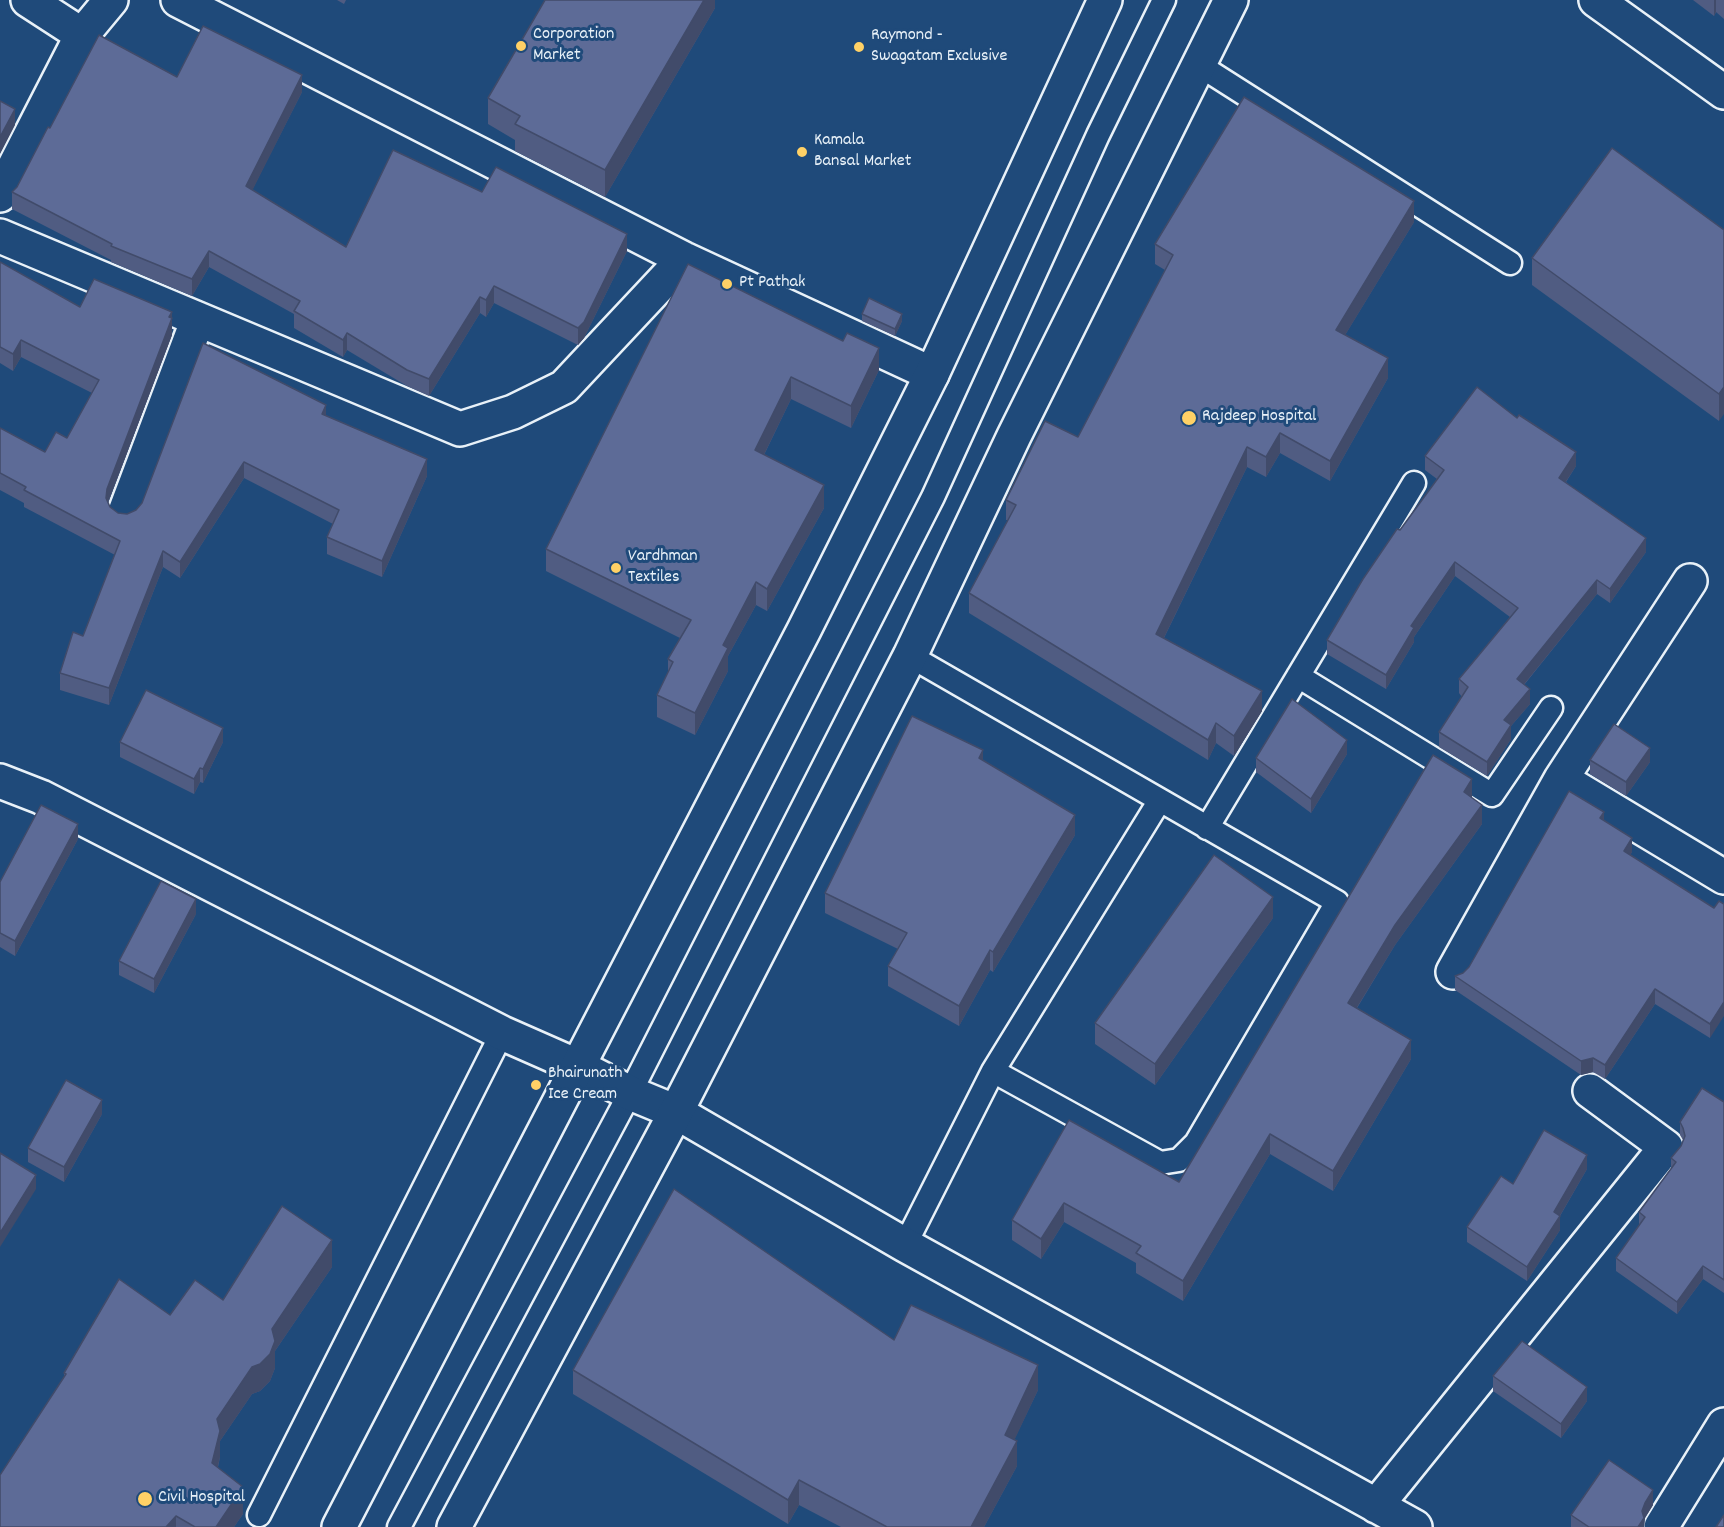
<!DOCTYPE html>
<style>
body{margin:0}
canvas{display:block;background:#1f4a7a}
</style>
<canvas width="1724" height="1527"></canvas>
<script>
const c = document.querySelector('canvas').getContext('2d');
c.lineJoin = 'round';
function trace(path, color, width, dash) {
  c.strokeStyle = color;
  c.lineWidth = width;
  c.lineCap = dash ? 'butt' : 'round';
  c.setLineDash(dash || []);
  c.stroke(path);
}
function fill(path, color) {
  c.fillStyle = color;
  c.fill(path, 'evenodd');
}
function drawText(font, color, halo, rows, align = 'center') {
  c.font = font + ' Dekko,sans-serif';
  c.lineWidth = 6;
  c.setLineDash([]);
  c.textBaseline = 'middle';
  c.strokeStyle = halo;
  c.fillStyle = color;
  for (const [text, x, y, turn = 0] of rows) {
    c.save();
    c.translate(x, y);
    c.rotate((+turn || 0) * Math.PI / 180);
    c.textAlign = isNaN(turn) ? turn : align;
    if (halo) c.strokeText(text, 0, 0);
    c.fillText(text, 0, 0);
    c.restore();
  }
}
const service = new Path2D(`
 M1199 65 1510 263
 M910 656 1337 902 1196 1143 1179 1160 1160 1163 993 1071
 M1298 676 1492 795 1551 708
 M1207 828 1414 483
 M905 1245 993 1071 1160 800
 M259 1515 502 1033
 M399 1527 630 1093 933 497 1098 135 1164 0`);
const minor = new Path2D(`
 M28 0 82 35
 M178 0 684 259 932 374
 M1596 0 1724 92
 M0 195 82 35 111 0
 M0 236 460 429 513 412 564 387 684 259
 M125 512 198 319
 M1561 779 1724 877
 M0 781 41 797 502 1033 577 1066 630 1093 676 1112 905 1245 1415 1527
 M1453 972 1561 779 1690 581
 M1376 1506 1666 1147 1590 1091
 M1661 1527 1724 1425`);
const primary = new Path2D(`
 M339 1527 804 630 932 374 1105 0
 M454 1527 676 1112 910 656 1014 436 1231 0`);
const wall = new Path2D(`
 M337 0H346L344 4Z
 M715 0V8L605 197 515 151V140L488 124V98Z
 M1693 0H1724V19L1716 12 1714 16Z
 M177 77 302 92 252 190 346 247 482 192 627 251 584 338 578 345 494 303 486 317 480 313 429 396 407 386 347 350 343 357 294 328V314L209 267 192 296 111 262V260L12 209V192L17 187 50 128Z
 M1414 222 1345 335 1388 378 1330 481 1280 453 1266 477 1247 467 1164 638 1262 711 1234 756 1216 743 1208 760 969 613V593L1008 520H1006V500L1078 437 1165 270 1155 264V244Z
 M1724 230 1719 421 1532 285V258Z
 M0 262 80 307 172 312V335L108 503 110 507 118 513 127 514 136 510 326 416 427 476 382 577 327 554V537L333 524 244 478 180 578 163 567 109 705 60 690V673L83 636 115 555 24 507V503L0 490V428L45 452 67 438 92 393 21 357 13 371 0 363Z
 M862 314 902 321 895 336 862 321Z
 M843 341 879 370 851 428 791 399 764 455 824 508 767 611 756 605 728 656V671L695 735 657 717V695L668 672V659L680 638 546 571V549Z
 M1425 456 1576 466 1566 482 1646 552 1610 603 1597 594 1524 685 1530 704 1511 726V739L1487 776 1439 747V732L1462 697 1459 693V679L1510 617 1455 576 1414 637V642L1386 689 1327 654V640L1400 530 1437 479 1425 470Z
 M120 742H223L203 783 200 782 194 794 120 757Z
 M1347 754 1311 813 1256 772V758Z
 M983 760 1075 835 993 972 990 970 959 1026 888 986V966L898 949 825 913V893Z
 M1590 760 1650 762 1626 796 1590 774Z
 M1472 798 1482 824 1395 945 1357 1008 1411 1059 1333 1191 1270 1154 1183 1301 1136 1273V1263L1064 1222 1041 1259 1012 1240V1220L1069 1120 1179 1182Z
 M1604 821 1632 852 1630 855 1714 908 1710 1038 1655 1004 1605 1079 1593 1072 1581 1075 1455 990V976L1463 973Z
 M78 839 15 956 0 947V882Z
 M196 914 154 993 119 975V961Z
 M1273 918 1155 1085 1095 1044V1023Z
 M1724 1102V1293L1703 1279 1677 1314 1616 1271V1258L1639 1225V1212L1671 1169V1158L1681 1146 1683 1140 1680 1135V1122Z
 M102 1114 64 1182 28 1162V1148Z
 M1587 1169 1560 1216V1230L1527 1281 1467 1242V1227L1513 1184Z
 M332 1267 275 1351V1368L270 1381 260 1391 252 1394 220 1441V1457L218 1467 243 1514 234 1527H0L64 1377V1373L170 1315Z
 M894 1340 1038 1390 1014 1440 1017 1466 984 1527H841L799 1505 788 1524 573 1394V1370Z
 M1493 1376 1587 1401 1561 1438 1493 1391Z
 M1653 1505 1645 1518 1644 1527H1571V1515Z`);
const shadedWall = new Path2D(`
 M704 0H715V8L605 197V170Z
 M1714 0H1716V12L1714 16Z
 M302 75V92L246 203V186Z
 M15 109V125L0 154V137Z
 M1414 201V222L1336 350V330Z
 M627 234V251L584 338 578 345V328Z
 M209 251V267L192 296V279Z
 M494 286V303L486 317V300Z
 M480 297V313L429 396V379Z
 M172 312V335L107 505 106 498 107 489 169 317Z
 M902 314V321L895 336V329Z
 M347 333V350L343 357V340Z
 M21 340V357L13 371V354Z
 M879 348V370L851 428V406Z
 M1388 358V378L1330 481V461Z
 M791 377V399L755 473V450Z
 M1724 387V414L1719 421V394Z
 M326 405V422L322 414Z
 M1280 433V453L1266 477V457Z
 M1247 447V467L1156 654V634Z
 M1576 452V466L1559 492V478Z
 M427 459V476L382 577V561Z
 M244 462V478L180 578V562Z
 M824 485V508L767 611V589Z
 M1646 538V552L1610 603V589Z
 M163 551V567L109 705V688Z
 M1455 562V576L1414 637V642L1386 689V675L1411 626Z
 M1597 580V594L1517 693V679Z
 M756 582V605L728 656V671L695 735V713L723 645Z
 M1530 689V704L1511 726V739L1487 776V762L1504 720Z
 M1262 691V711L1234 756V736Z
 M1216 723V743L1208 760V740Z
 M223 728V742L203 783V769Z
 M1347 740V754L1311 813V799Z
 M1650 748V762L1626 796V782Z
 M983 750V770L979 758Z
 M200 768V782L194 794V779Z
 M1472 779V799L1464 792Z
 M1482 805V824L1395 945 1348 1022V1003L1395 925Z
 M1604 812V827L1600 818Z
 M1075 815V835L993 972V952Z
 M78 824V839L15 956V941Z
 M1632 838V852L1624 866V851Z
 M1273 897V918L1155 1085V1064Z
 M196 899V914L154 993V979Z
 M990 950V970L959 1026V1006Z
 M1655 989V1004L1605 1079V1065Z
 M1724 1002V1016L1710 1038V1024Z
 M1411 1040V1059L1333 1191V1171Z
 M1593 1058V1072L1581 1075V1061Z
 M102 1100V1114L64 1182V1167Z
 M1270 1134V1154L1183 1301V1281Z
 M1587 1155V1169L1558 1219 1560 1216V1230L1527 1281V1267L1554 1212Z
 M36 1175V1189L0 1247V1233Z
 M1064 1203V1222L1041 1259V1239Z
 M332 1240V1267L275 1351V1368L270 1381 260 1391 252 1394 220 1441V1457L212 1490V1463L217 1419 272 1329Z
 M1703 1266V1279L1677 1314V1302Z
 M1038 1365V1390L1005 1460V1435Z
 M1587 1387V1401L1561 1438V1424Z
 M1017 1441V1466L984 1527H971Z
 M799 1480V1505L788 1524V1500Z
 M243 1487V1514L234 1527H216Z
 M1653 1490V1505L1645 1518 1644 1527H1638L1645 1503Z
 M176 1516V1527H166Z`);
const building = new Path2D(`
 M545 0H704L605 170 515 124 520 116 488 98Z
 M203 26 302 75 246 186 346 247 393 150 482 192 496 167 627 234 584 322 578 328 494 286 486 300 480 297 429 379 407 370 347 333 343 340 294 311 300 301 209 251 192 279 111 246 112 244 12 192 17 187 48 127 50 128 99 35 177 77Z
 M1244 97 1414 201 1336 330 1388 358 1330 461 1280 433 1266 457 1247 447 1156 634 1262 691 1234 736 1216 723 1208 740 969 593 1016 505 1006 500 1045 421 1078 437 1173 255 1155 244Z
 M0 101 15 109 0 137Z
 M1612 148 1724 230V387L1719 394 1532 258Z
 M0 262 80 307 94 279 172 312 169 317 172 318 107 489 106 498 110 507 118 513 127 514 136 510 142 503 203 343 326 405 322 414 427 459 382 561 327 537 339 510 244 462 180 562 163 551 109 688 60 673 73 632 83 636 120 541 24 490 26 487 0 473V428L45 452 56 432 67 438 99 380 21 340 13 354 0 347Z
 M688 264 843 341 847 333 879 348 851 406 791 377 755 450 824 485 767 589 756 582 723 645 728 648 695 713 657 695 673 662 668 659 691 620 546 549Z
 M869 298 902 314 895 329 862 314Z
 M1477 387 1517 418 1519 415 1576 452 1559 478 1646 538 1610 589 1597 580 1517 679 1530 689 1504 720 1511 725 1487 762 1439 732 1468 687 1459 679 1518 608 1455 562 1411 626 1414 628 1386 675 1327 640 1363 579 1397 529 1400 530 1444 470 1425 456Z
 M146 690 223 728 203 769 200 768 194 779 120 742Z
 M1292 699 1347 740 1311 799 1256 758Z
 M912 716 983 750 979 758 1075 815 993 952 990 950 959 1006 888 966 907 933 825 893Z
 M1614 724 1650 748 1626 782 1590 760Z
 M1433 755 1472 779 1464 792 1482 805 1395 925 1348 1003 1411 1040 1333 1171 1270 1134 1183 1281 1136 1253 1141 1246 1064 1203 1041 1239 1012 1220 1069 1120 1179 1182Z
 M1569 791 1604 812 1600 818 1632 838 1624 851 1714 908 1719 901 1724 904V1002L1710 1024 1655 989 1605 1065 1593 1058 1581 1061 1455 976 1463 973 1469 967Z
 M41 805 78 824 15 941 0 933V882Z
 M1214 855 1273 897 1155 1064 1095 1023Z
 M161 881 196 899 154 979 119 961Z
 M66 1080 102 1100 64 1167 28 1148Z
 M1702 1088 1724 1102V1280L1703 1266 1677 1302 1616 1258 1645 1217 1639 1212 1676 1162 1671 1158 1681 1146 1685 1136 1683 1128 1680 1122Z
 M1544 1130 1587 1155 1554 1212 1560 1216 1527 1267 1467 1227 1501 1176 1513 1184Z
 M0 1153 36 1175 0 1233Z
 M674 1189 894 1340 911 1305 1038 1365 1005 1435 1017 1441 971 1527H887L799 1480 788 1500 573 1370Z
 M282 1206 332 1240 272 1329 275 1341 270 1354 260 1364 252 1367 217 1419 220 1431 212 1463 243 1487 216 1527H195L176 1516 166 1527H0V1475L66 1374 64 1373 119 1279 170 1315 195 1280 223 1300Z
 M1522 1341 1587 1387 1561 1424 1493 1376Z
 M1609 1460 1653 1490 1645 1503 1642 1511 1644 1518 1638 1527H1589L1571 1515Z
 M1724 1515V1527H1716Z`);
const markers = [
 [521,46,6,"#ffd166"],
 [859,47,6,"#ffd166"],
 [802,152,6,"#ffd166"],
 [727,284,6,"#ffd166"],
 [1189,418,8,"#ffd166"],
 [616,568,6,"#ffd166"],
 [536,1085,6,"#ffd166"],
 [145,1499,8,"#ffd166"]
];
const poiNames = [
 ["Corporation",533,36],
 ["Market",533,57],
 ["Raymond -",871,37],
 ["Swagatam Exclusive",871,58],
 ["Kamala",814,142],
 ["Bansal Market",814,163],
 ["Pt Pathak",739,284],
 ["Rajdeep Hospital",1202,418],
 ["Vardhman",628,558],
 ["Textiles",628,579],
 ["Bhairunath",548,1075],
 ["Ice Cream",548,1096],
 ["Civil Hospital",158,1499]
];
trace(service, '#e8f1f8', 27);
trace(minor, '#e8f1f8', 38);
trace(primary, '#e8f1f8', 38);
trace(service, '#1f4a7a', 22);
trace(minor, '#1f4a7a', 33);
trace(primary, '#1f4a7a', 33);
fill(wall, '#505c82');
fill(shadedWall, '#414b6a');
fill(building, '#5d6b97');
trace(building, '#414b6a', 1.5);
for (const [x, y, r, color] of markers) {
  const dot = new Path2D();
  dot.arc(x, y, r, 0, 2 * Math.PI);
  c.fillStyle = color;
  c.fill(dot);
  trace(dot, '#1f4a7a', 2);
}
drawText('18px', '#e8f1f8', '#1f4a7a', poiNames, 'left');
</script>
